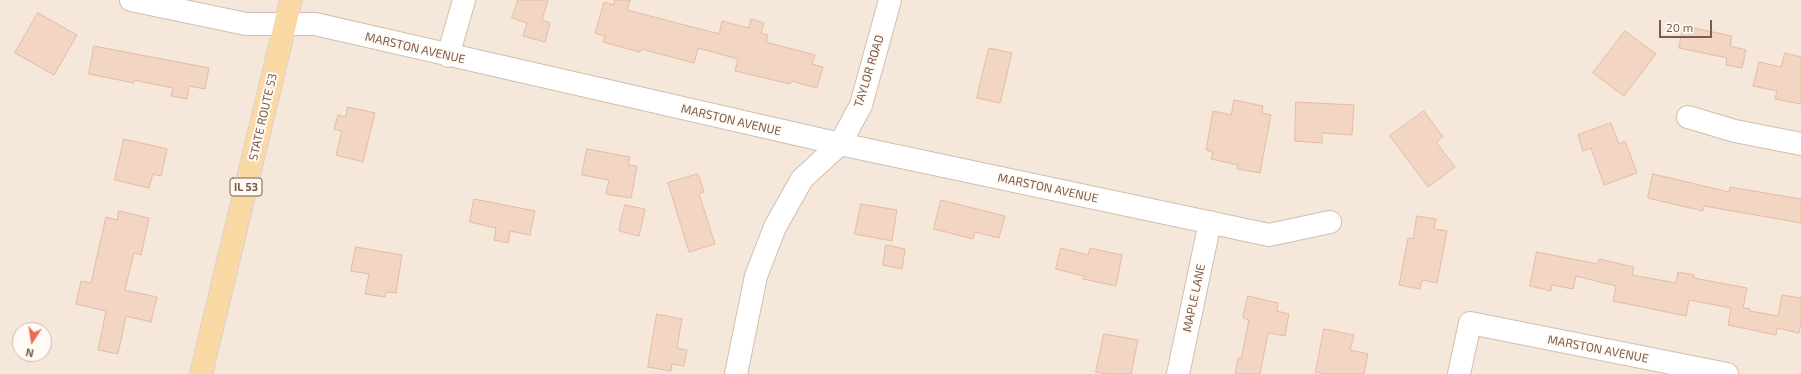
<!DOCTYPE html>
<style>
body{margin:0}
#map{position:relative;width:1801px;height:374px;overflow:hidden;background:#fdf6ec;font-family:"Exo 2",sans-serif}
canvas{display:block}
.north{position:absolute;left:12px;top:322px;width:40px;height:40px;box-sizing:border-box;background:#fffaf3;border:1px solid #cabbb1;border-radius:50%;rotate:192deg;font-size:11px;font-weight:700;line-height:16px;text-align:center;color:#7a5c4d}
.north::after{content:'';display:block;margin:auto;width:14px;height:18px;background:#e76f51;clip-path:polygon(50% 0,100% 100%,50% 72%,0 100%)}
.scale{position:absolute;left:1659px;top:20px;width:53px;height:18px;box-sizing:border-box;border:2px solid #7a5c4d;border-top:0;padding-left:5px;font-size:12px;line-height:14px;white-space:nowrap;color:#7a5c4d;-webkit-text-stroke:3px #fffaf3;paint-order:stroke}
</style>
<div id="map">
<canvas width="1801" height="374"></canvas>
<div class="north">N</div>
<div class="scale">20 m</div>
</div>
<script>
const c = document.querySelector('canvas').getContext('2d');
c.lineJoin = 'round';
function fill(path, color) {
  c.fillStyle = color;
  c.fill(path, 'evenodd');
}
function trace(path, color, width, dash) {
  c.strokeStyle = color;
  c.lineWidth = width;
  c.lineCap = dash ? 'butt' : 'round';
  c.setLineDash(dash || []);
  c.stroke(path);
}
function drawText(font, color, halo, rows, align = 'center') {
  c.font = font + ' "Exo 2",sans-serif';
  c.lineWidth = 4;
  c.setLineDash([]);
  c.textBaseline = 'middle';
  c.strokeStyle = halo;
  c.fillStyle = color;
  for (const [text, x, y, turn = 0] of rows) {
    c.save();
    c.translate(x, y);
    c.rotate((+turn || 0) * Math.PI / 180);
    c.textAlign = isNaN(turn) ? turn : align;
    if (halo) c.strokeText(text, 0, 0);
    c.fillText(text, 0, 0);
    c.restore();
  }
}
const residential = new Path2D(`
 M0 0H1801V374H0ZM20 330H44V354H20Z`);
const building = new Path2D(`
 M518 0H548L542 20 550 23 545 42 523 36 527 23 512 18Z
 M615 0H630L627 10 719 34 722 21 749 28 751 19 764 23 761 33 768 35 766 42 815 55 812 64 823 67 817 88 791 81 790 84 735 71 738 59 698 48 694 63 641 49 640 52 603 42 605 36 595 33 604 2 613 5Z
 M38 13 77 35 54 75 15 53Z
 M1684 26 1732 36 1730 46 1746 50 1742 68 1726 65 1727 58 1679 48Z
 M1625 31 1656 54 1624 96 1593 73Z
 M94 46 209 68 205 89 189 86 187 99 171 96 173 88 134 80V83L89 74Z
 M989 48 1012 53 1000 103 977 98Z
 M1785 53 1801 57V104L1775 99 1777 91 1753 86 1759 62 1781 67Z
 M1234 100 1263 106 1262 113 1271 115 1260 173 1237 169 1238 165 1211 159 1213 152 1206 150 1213 111 1231 115Z
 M1296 102 1354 105 1352 135 1322 133V143L1295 141Z
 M348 107 375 113 363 162 336 155 342 131 334 129 338 115 345 117Z
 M1424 111 1443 137 1436 142 1455 167 1428 187 1390 136Z
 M1611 123 1619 144 1625 141 1637 173 1604 185 1591 148 1583 151 1578 135Z
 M124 139 167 149 161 176 153 174 149 188 115 180Z
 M587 149 630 157 628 165 637 166 631 198 606 194 609 180 582 175Z
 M698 174 704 192 699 194 715 244 689 252 668 183Z
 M1653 174 1729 192 1730 187 1801 199V223L1704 206 1703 211 1648 198Z
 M474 199 535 211 530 235 510 231 508 243 494 240 496 228 470 222Z
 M941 200 1005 216 999 238 975 232 973 239 934 229Z
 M861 204 897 210 892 241 855 234Z
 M625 205 645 209 639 236 619 231Z
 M119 211 149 218 141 255 134 253 125 290 157 297 151 322 126 316 118 354 98 350 106 311 76 304 81 281 91 283 106 217 117 220Z
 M1417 216 1436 219 1434 229 1447 231 1437 283 1422 280 1420 289 1399 285 1408 238 1413 239Z
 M886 245 905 249 902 269 883 265Z
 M356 247 402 255 396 293 386 292 385 297 365 294 369 274 351 271Z
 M1061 248 1088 255 1090 248 1122 255 1116 286 1083 279 1084 276 1056 269Z
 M1537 252 1598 264 1599 259 1634 267 1632 275 1676 283 1678 272 1694 275V278L1747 288 1743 308 1750 309V311L1778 316 1782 295 1801 298V322L1799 333 1777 328 1776 335 1728 325 1731 308 1689 300 1686 316 1613 301 1616 286 1576 276 1573 289 1552 285 1551 291 1530 286Z
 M1248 296 1278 303 1277 311 1289 314 1285 336 1268 333 1260 374H1235L1238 358 1241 359 1249 320 1243 318Z
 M657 314 682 319 677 348 687 350 684 366 672 364 671 371 648 367Z
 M1324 329 1354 335 1350 350 1368 354 1364 374H1325L1316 372Z
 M1104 334 1138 340 1131 374H1107L1096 372Z`);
const minor = new Path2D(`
 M131 0 246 24H315L840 144 1269 235 1330 222
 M448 56 464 0
 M1688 117 1735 131 1801 144
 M736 374 756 276 775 227 802 179 840 144 861 105 890 0
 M1178 374 1210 222
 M1459 374 1470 323 1727 374`);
const major = new Path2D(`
 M201 374 291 0`);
const shields = [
 [246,187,32]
];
const shieldNames = [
 ["IL 53",246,187]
];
const streetNames = [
 ["MARSTON AVENUE",415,48,13],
 ["TAYLOR ROAD",869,71,-73],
 ["STATE ROUTE 53",263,117,-77],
 ["MARSTON AVENUE",731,120,13],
 ["MARSTON AVENUE",1048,188,12],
 ["MAPLE LANE",1194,298,-78],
 ["MARSTON AVENUE",1598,349,11]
];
fill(residential, '#f5e8da');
fill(building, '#f3d5c3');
trace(building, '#e6bba3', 1);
trace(minor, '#d1beb0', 24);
trace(major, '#dad1cd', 24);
trace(minor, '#fff', 22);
trace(major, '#fbd9a5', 22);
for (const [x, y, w] of shields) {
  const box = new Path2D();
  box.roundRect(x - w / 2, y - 9, w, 18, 3);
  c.fillStyle = '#fffaf3';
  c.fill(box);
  trace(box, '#7a5c4d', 1);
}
drawText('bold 11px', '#7a5c4d', null, shieldNames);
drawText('12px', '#7a5c4d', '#fffaf3', streetNames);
</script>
